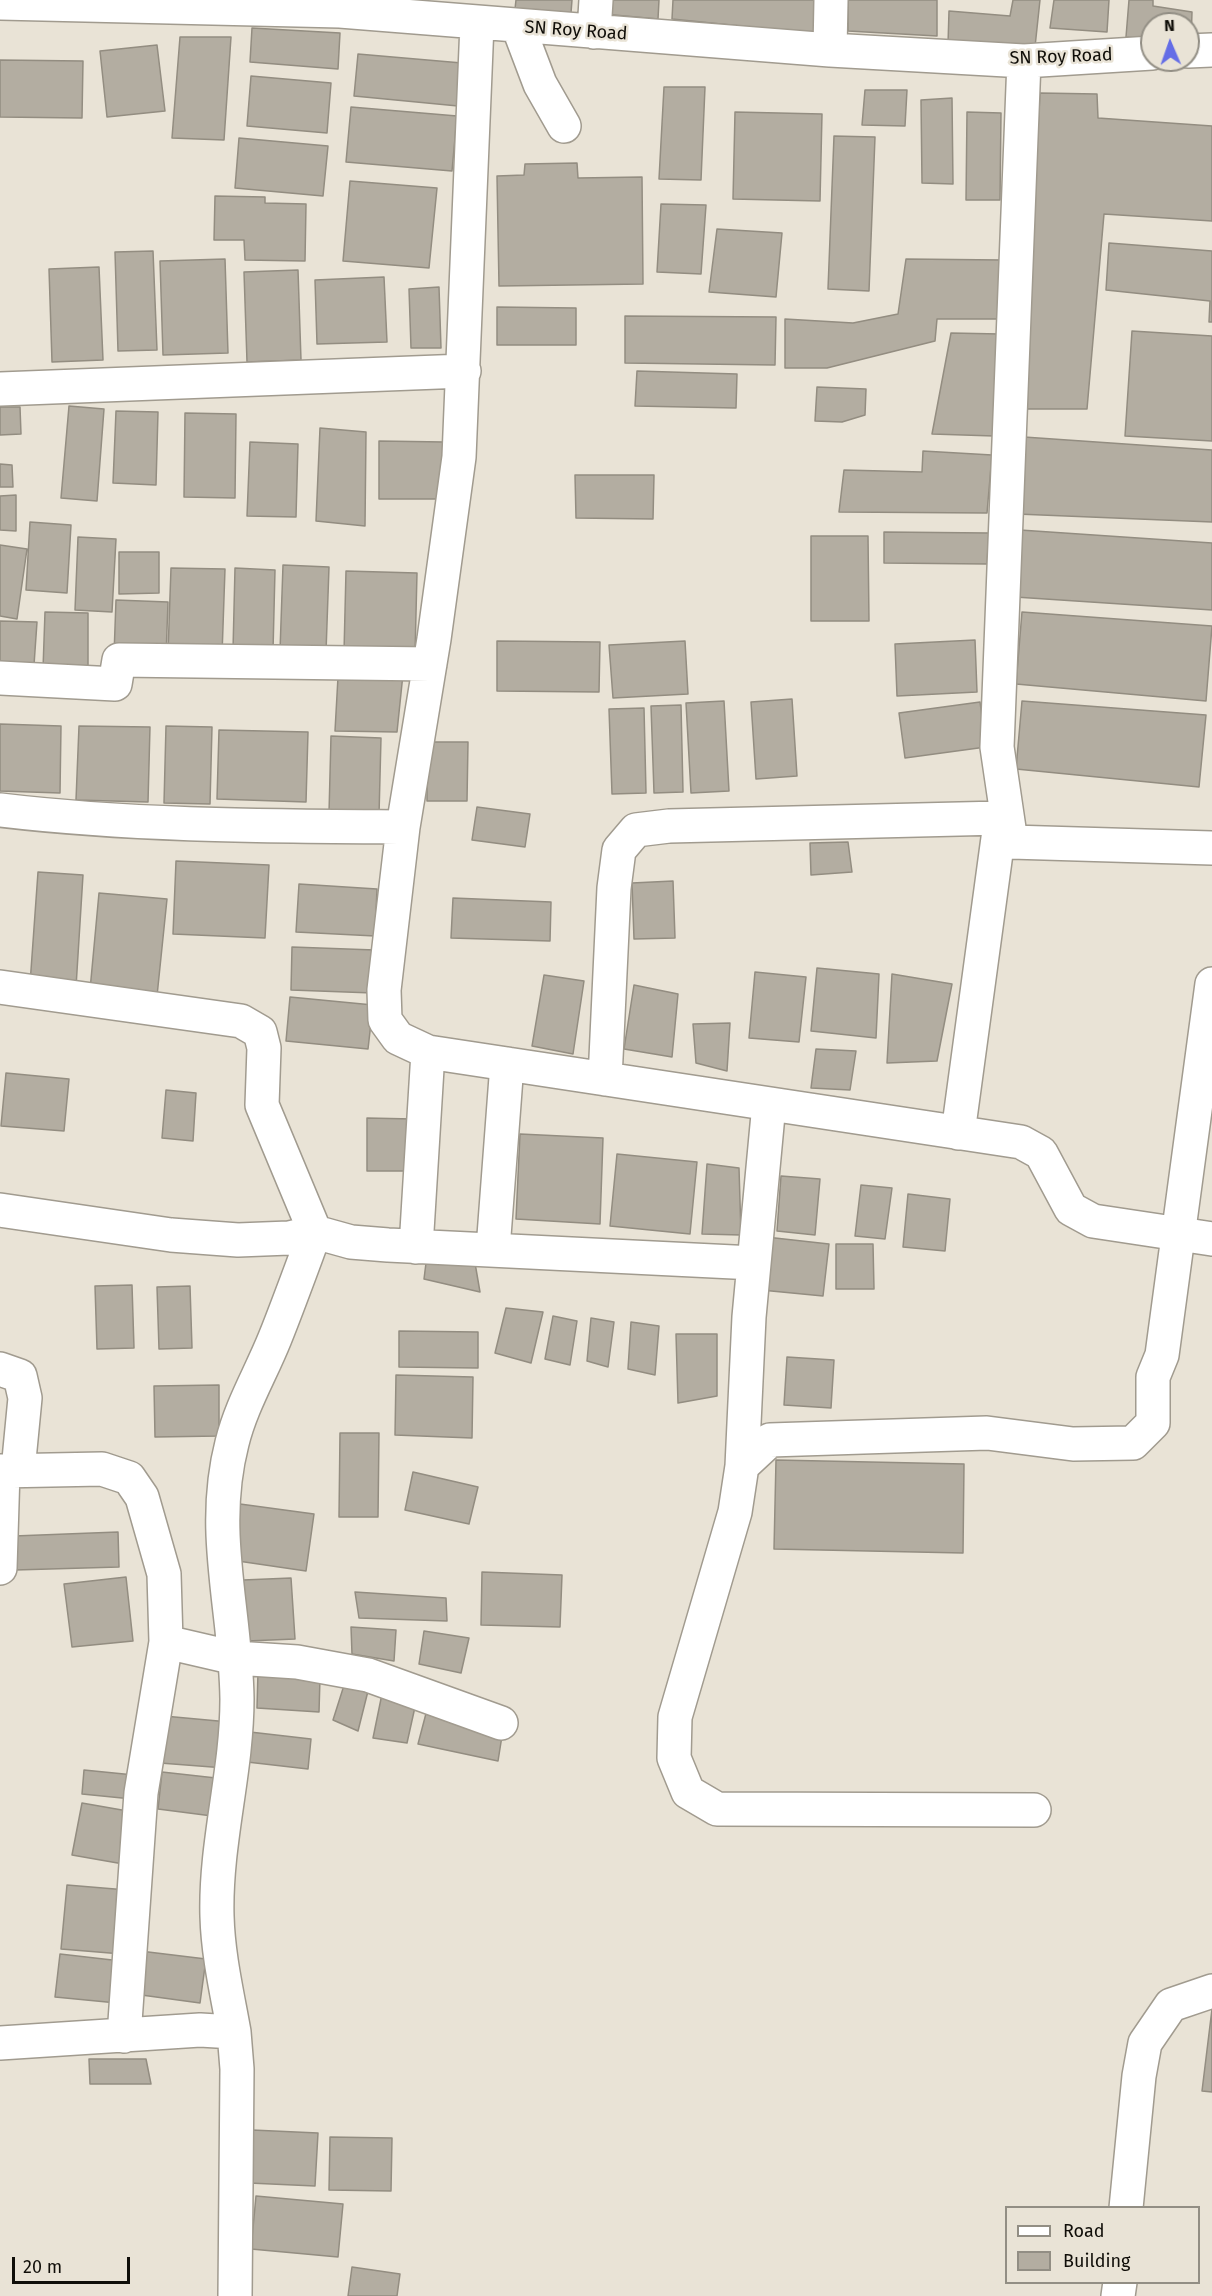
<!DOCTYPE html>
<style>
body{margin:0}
#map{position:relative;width:1212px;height:2296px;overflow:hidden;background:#e9e3d6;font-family:"Fira Sans",sans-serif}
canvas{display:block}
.legend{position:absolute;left:1005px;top:2206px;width:195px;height:78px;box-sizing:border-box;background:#e9e3d6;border:2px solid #928e84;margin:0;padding:8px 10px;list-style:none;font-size:18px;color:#100e09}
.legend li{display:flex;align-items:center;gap:12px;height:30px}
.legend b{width:30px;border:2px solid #928e84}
.north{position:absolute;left:1140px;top:12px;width:60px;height:60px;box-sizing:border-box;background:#e9e3d6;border:2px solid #928e84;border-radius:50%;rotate:358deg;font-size:16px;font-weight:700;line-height:24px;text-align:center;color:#100e09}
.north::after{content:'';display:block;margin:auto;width:21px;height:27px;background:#646de6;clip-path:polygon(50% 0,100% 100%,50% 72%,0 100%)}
.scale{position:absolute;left:12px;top:2257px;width:118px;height:27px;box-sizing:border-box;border:3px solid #100e09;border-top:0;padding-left:8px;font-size:18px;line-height:21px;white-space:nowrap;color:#100e09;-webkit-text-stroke:4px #e9e3d6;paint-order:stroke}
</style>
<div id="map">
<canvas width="1212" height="2296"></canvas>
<ul class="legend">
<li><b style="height:8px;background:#fff"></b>Road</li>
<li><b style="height:16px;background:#b3ada1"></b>Building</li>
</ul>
<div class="north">N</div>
<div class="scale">20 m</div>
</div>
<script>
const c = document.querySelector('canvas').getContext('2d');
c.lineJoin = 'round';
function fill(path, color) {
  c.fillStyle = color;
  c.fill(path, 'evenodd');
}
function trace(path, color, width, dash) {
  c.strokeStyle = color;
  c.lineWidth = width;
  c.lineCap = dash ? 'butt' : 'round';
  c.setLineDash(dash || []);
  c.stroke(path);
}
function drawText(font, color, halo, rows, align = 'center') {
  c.font = font + ' "Fira Sans",sans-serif';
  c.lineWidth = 5;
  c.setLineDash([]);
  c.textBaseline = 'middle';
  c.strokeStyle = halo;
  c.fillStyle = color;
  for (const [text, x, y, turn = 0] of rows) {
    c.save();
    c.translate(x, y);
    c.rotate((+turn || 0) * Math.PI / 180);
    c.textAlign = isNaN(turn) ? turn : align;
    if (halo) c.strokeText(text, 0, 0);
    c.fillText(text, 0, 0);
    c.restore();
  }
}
const building = new Path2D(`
 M516 0H572L571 13 515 9Z
 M604 0H659L658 19 603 14Z
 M673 0H819V34L672 19Z
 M848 0H937V36L848 31Z
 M1013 0H1040L1035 47 948 44 949 11 1010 16Z
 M1054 0H1109L1107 32 1050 28Z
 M1129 0H1153V6L1192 12 1191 44 1188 43V24H1152V40L1126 37Z
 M252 28 340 33 338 69 250 62Z
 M180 37H231L224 140 172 138Z
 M157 45 165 111 107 117 100 51Z
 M358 54 462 63 458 106 354 96Z
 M0 60 83 61 82 118 0 117Z
 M251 76 331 83 327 133 247 126Z
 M664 87H705L701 180 659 179Z
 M865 90H907L905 126 862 125Z
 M1040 93 1097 94 1098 118 1212 126V221L1104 214 1087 409H1023Z
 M952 98 953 184 922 183 921 100Z
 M351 107 457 116 452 171 346 162Z
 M735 112 822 114 820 201 733 199Z
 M967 112 1001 113 1000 200H966Z
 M834 136 875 137 869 291 828 289Z
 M239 138 328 146 323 196 235 188Z
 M577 163 578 178 642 177 643 284 499 286 497 176 524 175 525 164Z
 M350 181 437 188 429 268 343 261Z
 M215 196 265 197V203L306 204 305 261 245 260 244 240H214Z
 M661 204 706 205 701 274 657 272Z
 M717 229 782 233 776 297 709 292Z
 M1109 243 1212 251V322H1209L1210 301 1106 290Z
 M153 251 157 350 118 351 115 252Z
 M225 259 228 353 163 355 160 261Z
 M906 259 1002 260 1000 319H937L935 341 827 368H785V319L853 323 898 314Z
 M99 267 103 360 52 362 49 269Z
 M298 270 301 360 247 362 244 272Z
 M384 277 387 342 317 344 315 280Z
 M439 287 441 348H411L409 289Z
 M497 307 576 308V345H497Z
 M625 316 776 317 775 365 625 363Z
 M1132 331 1212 336V441L1125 436Z
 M951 333 1000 334 994 436 932 434Z
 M637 371 737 374 736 408 635 406Z
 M817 387 866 389 865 415 842 422 815 421Z
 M69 406 104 409 97 501 61 498Z
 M0 407H20L21 434 0 435Z
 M116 411 158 412 156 485 113 483Z
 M185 413 236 414 235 498 184 497Z
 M320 428 366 432 365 526 316 521Z
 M1024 437 1212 450V522L1017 514Z
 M379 441 444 442V499H379Z
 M250 442 298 444 296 517 247 516Z
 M923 451 992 455 987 513 839 512 844 470 922 472Z
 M0 464 12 465 13 487H0Z
 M575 475H654L653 519 576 518Z
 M16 495V531L0 530V496Z
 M30 522 71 525 67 593 26 590Z
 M1020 530 1212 543V610L1015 597Z
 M884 532 989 533 987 564 884 563Z
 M811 536H868L869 621H811Z
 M78 537 116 539 112 612 75 610Z
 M0 545 27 549 17 619 0 616Z
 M119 552H159V593L119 594Z
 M283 565 329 567 326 652 280 651Z
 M171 568 225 569 222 655 168 653Z
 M235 568 275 570 273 651 233 650Z
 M346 571 417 573 415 654 344 652Z
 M116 600 168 602 166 657 114 655Z
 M45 612 88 613V670L43 669Z
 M1022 612 1212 626 1206 701 1016 684Z
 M0 621 37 622 34 665 0 663Z
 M975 640 977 692 897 696 895 644Z
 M497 641 600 642 599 692 497 691Z
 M685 641 688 694 613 698 609 645Z
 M403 674 397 732 335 731 338 677Z
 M792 699 797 776 756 779 751 702Z
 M724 701 729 791 691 793 686 703Z
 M1022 701 1206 715 1199 787 1016 769Z
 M980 702 986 747 905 758 899 713Z
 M681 705 683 792 654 793 651 706Z
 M644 708 646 793 612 794 609 709Z
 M0 724 61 726 60 793 0 791Z
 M79 726 150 727 148 802 76 800Z
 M166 726 212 727 210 804 164 803Z
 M219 730 308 732 306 802 217 799Z
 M331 736 381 738 379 815 329 813Z
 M427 742H468L467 801H427Z
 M477 807 530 814 525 847 472 840Z
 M848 842 852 872 811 875 810 843Z
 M176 861 269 865 265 938 173 934Z
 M38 872 83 875 76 987 30 984Z
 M673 881 675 938 634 939 632 883Z
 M299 884 377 889 375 936 296 932Z
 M99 893 167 899 157 996 90 990Z
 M453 898 551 902 550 941 451 938Z
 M292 947 375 950 373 993 291 990Z
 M817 968 879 974 876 1038 811 1031Z
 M755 972 806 977 799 1042 749 1038Z
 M892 974 952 984 937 1061 887 1063Z
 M544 975 584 981 573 1054 532 1046Z
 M634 985 678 994 672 1057 624 1049Z
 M290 997 373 1005 368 1049 286 1041Z
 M730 1023 727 1071 696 1063 693 1024Z
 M816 1049 856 1051 850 1090 811 1088Z
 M6 1073 69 1079 64 1131 1 1126Z
 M166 1090 196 1093 193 1141 162 1138Z
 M367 1118 413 1119V1171H367Z
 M520 1134 603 1138 600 1224 516 1219Z
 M617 1154 697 1162 690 1234 610 1226Z
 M707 1164 739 1168 741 1235 702 1234Z
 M781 1176 820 1179 815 1235 777 1231Z
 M861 1185 892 1188 885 1239 855 1236Z
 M908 1194 950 1199 945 1251 903 1247Z
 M766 1237 829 1244 823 1296 761 1290Z
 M836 1244H873L874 1289H836Z
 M427 1255 475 1263 480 1292 424 1279Z
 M132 1285 134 1348 97 1349 95 1286Z
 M190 1286 192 1348 159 1349 157 1287Z
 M506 1308 543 1312 531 1363 495 1353Z
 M553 1316 577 1321 570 1365 545 1359Z
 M591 1318 614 1322 608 1367 587 1361Z
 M631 1322 659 1326 655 1375 628 1369Z
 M399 1331 478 1332V1368L399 1367Z
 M676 1334H717V1396L678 1403Z
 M787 1357 834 1360 831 1408 784 1405Z
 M396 1375 473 1377 472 1438 395 1435Z
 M219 1385V1436L155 1437 154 1386Z
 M340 1433H379L378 1517H339Z
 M776 1460 964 1464 963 1553 774 1549Z
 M413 1472 478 1487 469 1524 405 1510Z
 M240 1504 314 1514 306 1571 231 1560Z
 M118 1532 119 1567 15 1570 14 1536Z
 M482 1572 562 1575 560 1627 481 1625Z
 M126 1577 133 1641 72 1647 64 1584Z
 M291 1578 295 1639 247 1641 243 1580Z
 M355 1592 446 1598 447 1621 359 1618Z
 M351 1627 396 1630 394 1661 352 1654Z
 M424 1631 469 1638 461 1673 419 1664Z
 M258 1672 320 1678 319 1712 257 1708Z
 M346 1679 369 1687 358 1731 333 1720Z
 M383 1689 417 1698 407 1743 373 1738Z
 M429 1702 502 1736 498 1761 418 1744Z
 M164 1716 229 1722 225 1768 160 1763Z
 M250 1732 311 1739 308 1769 247 1762Z
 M84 1770 134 1775 132 1799 82 1794Z
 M162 1772 225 1779 220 1817 158 1809Z
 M82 1803 139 1813 129 1865 72 1855Z
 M67 1885 127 1890 122 1954 61 1949Z
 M140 1951 206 1959 200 2003 134 1994Z
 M60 1954 121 1961 117 2003 55 1997Z
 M1212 2009V2092L1202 2091Z
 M89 2059H146L151 2084H90Z
 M252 2130 318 2133 315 2186 249 2183Z
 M330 2137 392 2138 391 2191 329 2190Z
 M256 2196 343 2204 338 2257 251 2249Z
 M352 2267 400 2274 397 2296H348Z`);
const minor = new Path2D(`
 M0 3 340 11 830 50 1024 61 1152 53
 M477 24 459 457 434 639 403 827 384 990 385 1020 398 1038 428 1052 1021 1142 1041 1153 1071 1209 1093 1221 1212 1239
 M518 26 540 84 564 126
 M594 32 596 0
 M830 50 831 0
 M1188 51 1212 50
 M1024 61 997 747 1011 842 1212 848
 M0 389 464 371
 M0 678 115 684 119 660 430 664
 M0 810C134 826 268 826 403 827
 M0 987 241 1021 260 1032 264 1048 262 1105 315 1232C302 1267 289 1303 275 1338 261 1373 241 1406 232 1443 209 1532 236 1611 237 1699 237 1772 215 1843 217 1916 218 1955 227 1993 234 2032
 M605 1079 614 888 619 850 636 830 669 826 1001 818
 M958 1133 1001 816
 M0 1210 171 1235 238 1240 289 1238 315 1232 351 1242 388 1245 754 1263
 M416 1247 428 1052
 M493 1249 507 1064
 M0 1369 20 1376 25 1398 18 1470
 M742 1466 749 1317 769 1104
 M0 1471 102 1469 129 1478 142 1497 164 1574 166 1642 141 1793 124 2036
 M0 1568 3 1471
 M166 1642 235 1658 297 1662 368 1675 501 1723
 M1034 1810 717 1809 688 1792 674 1758 675 1717 735 1512 742 1466 770 1440 987 1433 1073 1444 1133 1443 1153 1423V1377L1162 1355 1212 984
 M0 2043 200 2030 234 2032 237 2069 235 2296
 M1126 2208 1139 2076 1145 2043 1171 2005 1212 1991
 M1118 2296 1120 2282`);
const streetNames = [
 ["SN Roy Road",576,31,4],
 ["SN Roy Road",1061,57,-2]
];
fill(building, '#b3ada1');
trace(building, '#938d81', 1.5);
trace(minor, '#a19b8f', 36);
trace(minor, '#fff', 33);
drawText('18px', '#100e09', '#e9e3d6', streetNames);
</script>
